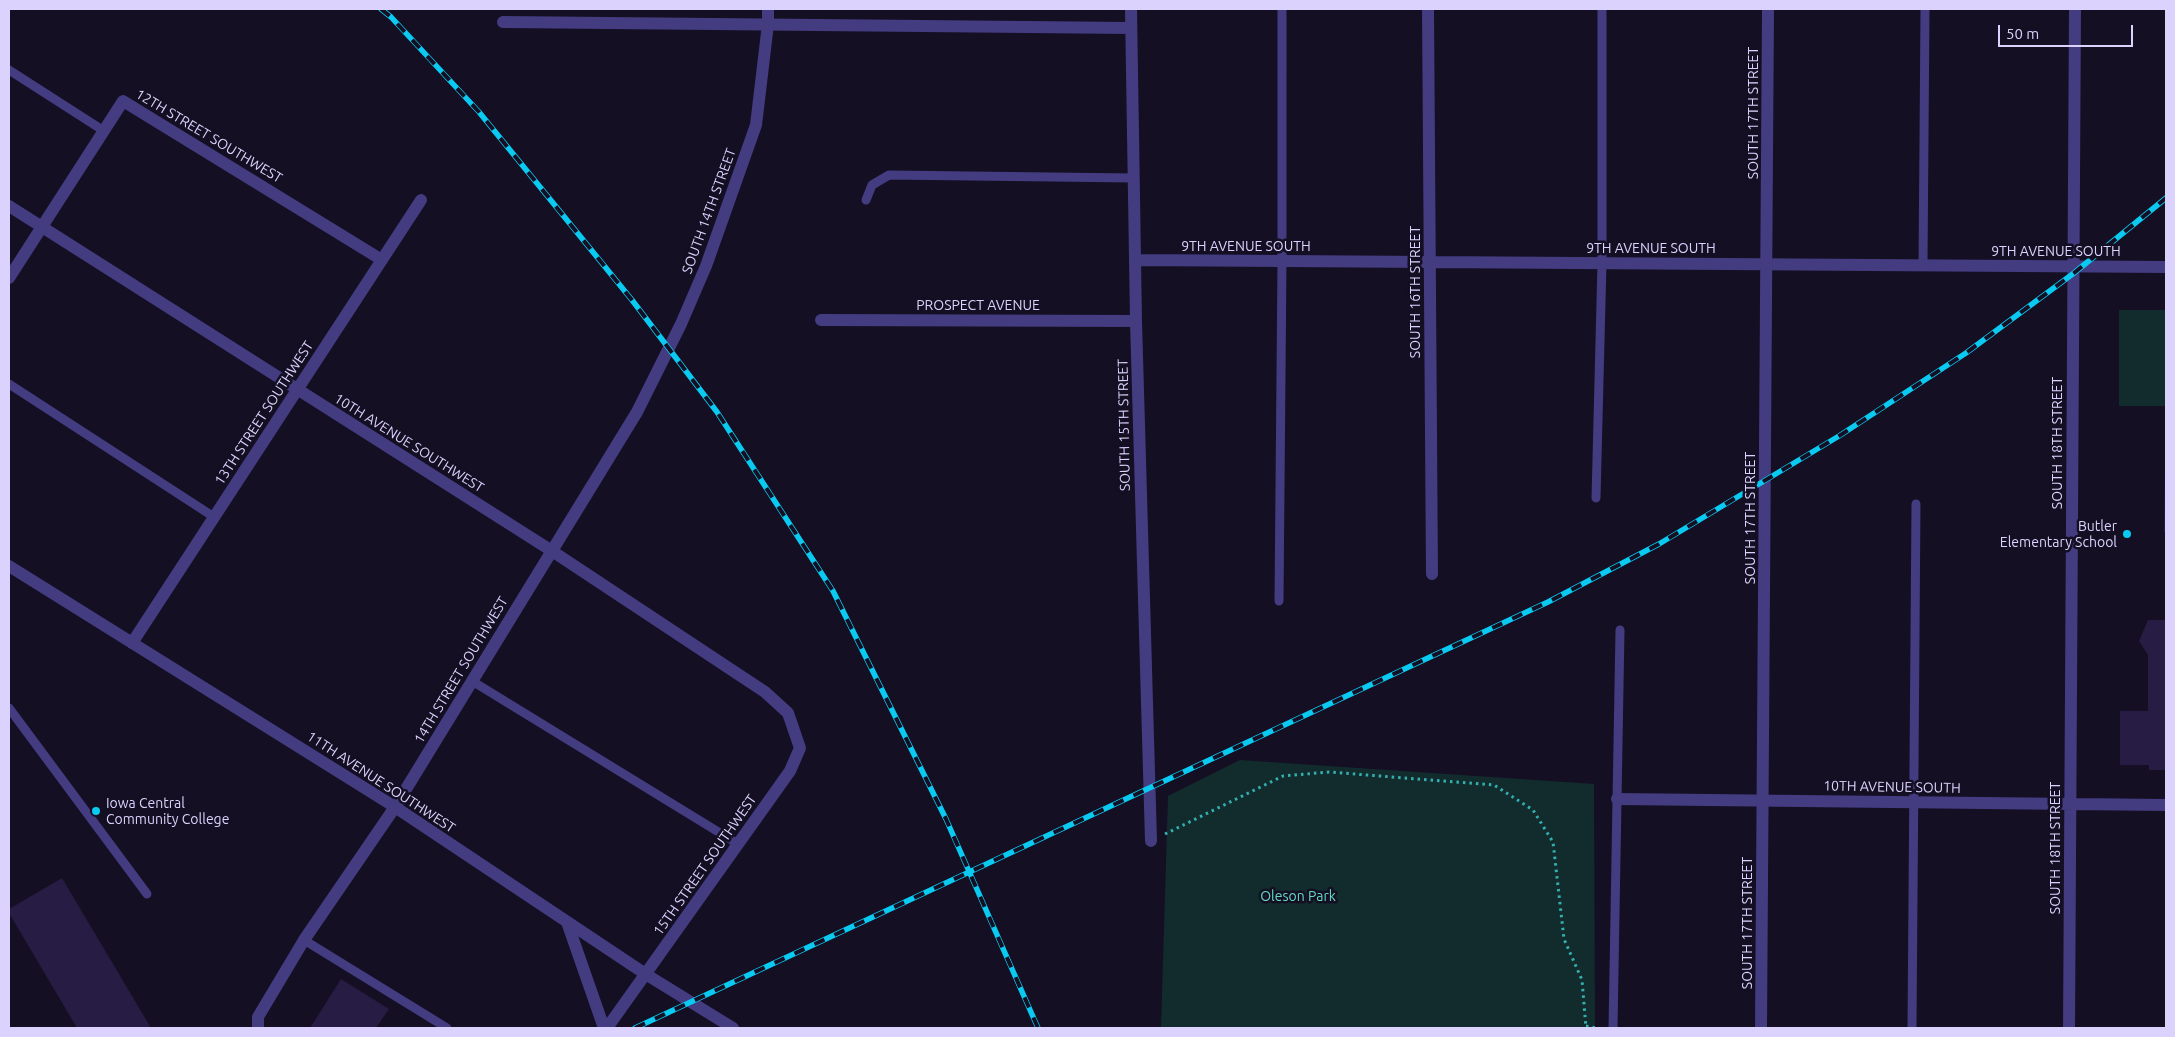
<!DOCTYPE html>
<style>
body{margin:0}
#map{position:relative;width:2175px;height:1037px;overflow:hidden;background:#140f23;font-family:Ubuntu,sans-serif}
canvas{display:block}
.frame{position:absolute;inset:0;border:10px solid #dbd3fd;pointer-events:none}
.scale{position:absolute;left:1998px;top:25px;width:135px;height:22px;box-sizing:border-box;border:2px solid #dbd3fd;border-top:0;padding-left:6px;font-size:15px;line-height:18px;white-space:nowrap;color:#dbd3fd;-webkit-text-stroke:4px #140f23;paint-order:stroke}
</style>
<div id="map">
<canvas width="2175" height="1037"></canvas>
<div class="frame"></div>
<div class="scale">50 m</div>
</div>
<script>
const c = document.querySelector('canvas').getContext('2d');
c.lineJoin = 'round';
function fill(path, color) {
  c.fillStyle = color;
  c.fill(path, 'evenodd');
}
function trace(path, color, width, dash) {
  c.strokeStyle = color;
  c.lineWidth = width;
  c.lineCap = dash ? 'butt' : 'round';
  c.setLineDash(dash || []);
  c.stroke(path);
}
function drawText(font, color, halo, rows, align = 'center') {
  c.font = font + ' Ubuntu,sans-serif';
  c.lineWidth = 5;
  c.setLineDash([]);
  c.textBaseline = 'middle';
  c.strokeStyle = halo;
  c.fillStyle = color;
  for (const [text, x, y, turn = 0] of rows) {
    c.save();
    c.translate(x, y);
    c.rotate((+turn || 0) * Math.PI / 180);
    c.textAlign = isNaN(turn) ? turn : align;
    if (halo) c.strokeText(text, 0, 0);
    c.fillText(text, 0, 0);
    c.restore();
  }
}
const green = new Path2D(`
 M2119 310H2166V406H2119Z
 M1240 760 1594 784 1595 1028H1161L1168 796Z`);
const building = new Path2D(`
 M2165 463H2166V532H2164Z
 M2148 620H2166V770H2149V765H2120V711H2148V655L2139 641Z
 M62 878 151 1028H77L9 913V909Z
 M341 979 389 1009 376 1028H310Z`);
const path = new Path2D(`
 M1165 834 1283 776 1329 772 1494 785 1533 810 1553 842 1564 939 1582 980 1586 1028
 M1586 1026 1597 1028`);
const service = new Path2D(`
 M9 70 104 131
 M866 200 872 185 889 175 1134 178
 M1923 265 1925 9
 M9 384 214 517
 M1596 498 1602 263V9
 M1279 601 1282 261V9
 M472 681 738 844
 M9 708 147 894
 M304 940 447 1028
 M1613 1028 1620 630
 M1912 1028 1916 504`);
const minor = new Path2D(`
 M1131 9 1136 321 1151 841
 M1428 9 1432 574
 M503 22 1131 28
 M9 206 552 551 765 692 788 713 800 748 790 771 607 1028
 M1135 260 2166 267
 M9 278 123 101 382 260
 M821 320 1136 321
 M132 643 421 200
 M1617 799 2166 805
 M567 922 604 1028
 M258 1028V1017L304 940 395 807 647 975 733 1028
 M2069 1028 2075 9`);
const tertiary = new Path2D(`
 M9 566 395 807 637 412 681 324 706 266 756 125 768 24V9
 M1761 1028 1768 9`);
const rail = new Path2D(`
 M381 9 391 17 479 112 632 300 717 412 833 591 946 819 1038 1028
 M635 1028 1548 602 1659 544 1839 436 1966 353 2074 273 2166 198`);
const markers = [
 [2127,534,5,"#0acaf2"],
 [96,811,5,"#0acaf2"]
];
const streetNames = [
 ["SOUTH 17TH STREET",1753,113,-90],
 ["12TH STREET SOUTHWEST",209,136,31],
 ["SOUTH 14TH STREET",709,211,-70],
 ["9TH AVENUE SOUTH",1246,246],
 ["9TH AVENUE SOUTH",1651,248],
 ["9TH AVENUE SOUTH",2056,251],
 ["SOUTH 16TH STREET",1415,292,-90],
 ["PROSPECT AVENUE",978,305],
 ["13TH STREET SOUTHWEST",264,413,-57],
 ["SOUTH 15TH STREET",1124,425,-91],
 ["10TH AVENUE SOUTHWEST",409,443,32],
 ["SOUTH 18TH STREET",2057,443,-90],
 ["SOUTH 17TH STREET",1750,518,-90],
 ["14TH STREET SOUTHWEST",461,670,-59],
 ["11TH AVENUE SOUTHWEST",381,782,33],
 ["10TH AVENUE SOUTH",1892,787,1],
 ["SOUTH 18TH STREET",2055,848,-90],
 ["15TH STREET SOUTHWEST",705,865,-55],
 ["SOUTH 17TH STREET",1747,923,-90]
];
const poiNames = [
 ["Butler",2117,526],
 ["Elementary School",2117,542],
 ["Iowa Central",106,803,"left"],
 ["Community College",106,819,"left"]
];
const parkNames = [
 ["Oleson Park",1298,896]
];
fill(green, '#122c2d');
fill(building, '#271c43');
trace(path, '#34afb0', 3, [2.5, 4]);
trace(service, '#433c80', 9);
trace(minor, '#433c80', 12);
trace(tertiary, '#433c80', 12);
trace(rail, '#0acaf2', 5.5);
trace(rail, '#140f23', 4, [11]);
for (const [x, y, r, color] of markers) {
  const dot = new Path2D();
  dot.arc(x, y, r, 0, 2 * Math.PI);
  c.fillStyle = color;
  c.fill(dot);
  trace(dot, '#140f23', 2);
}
drawText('14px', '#dbd3fd', '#140f23', streetNames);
drawText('14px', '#dbd3fd', '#140f23', poiNames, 'right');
drawText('14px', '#62dac4', '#140f23', parkNames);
</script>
